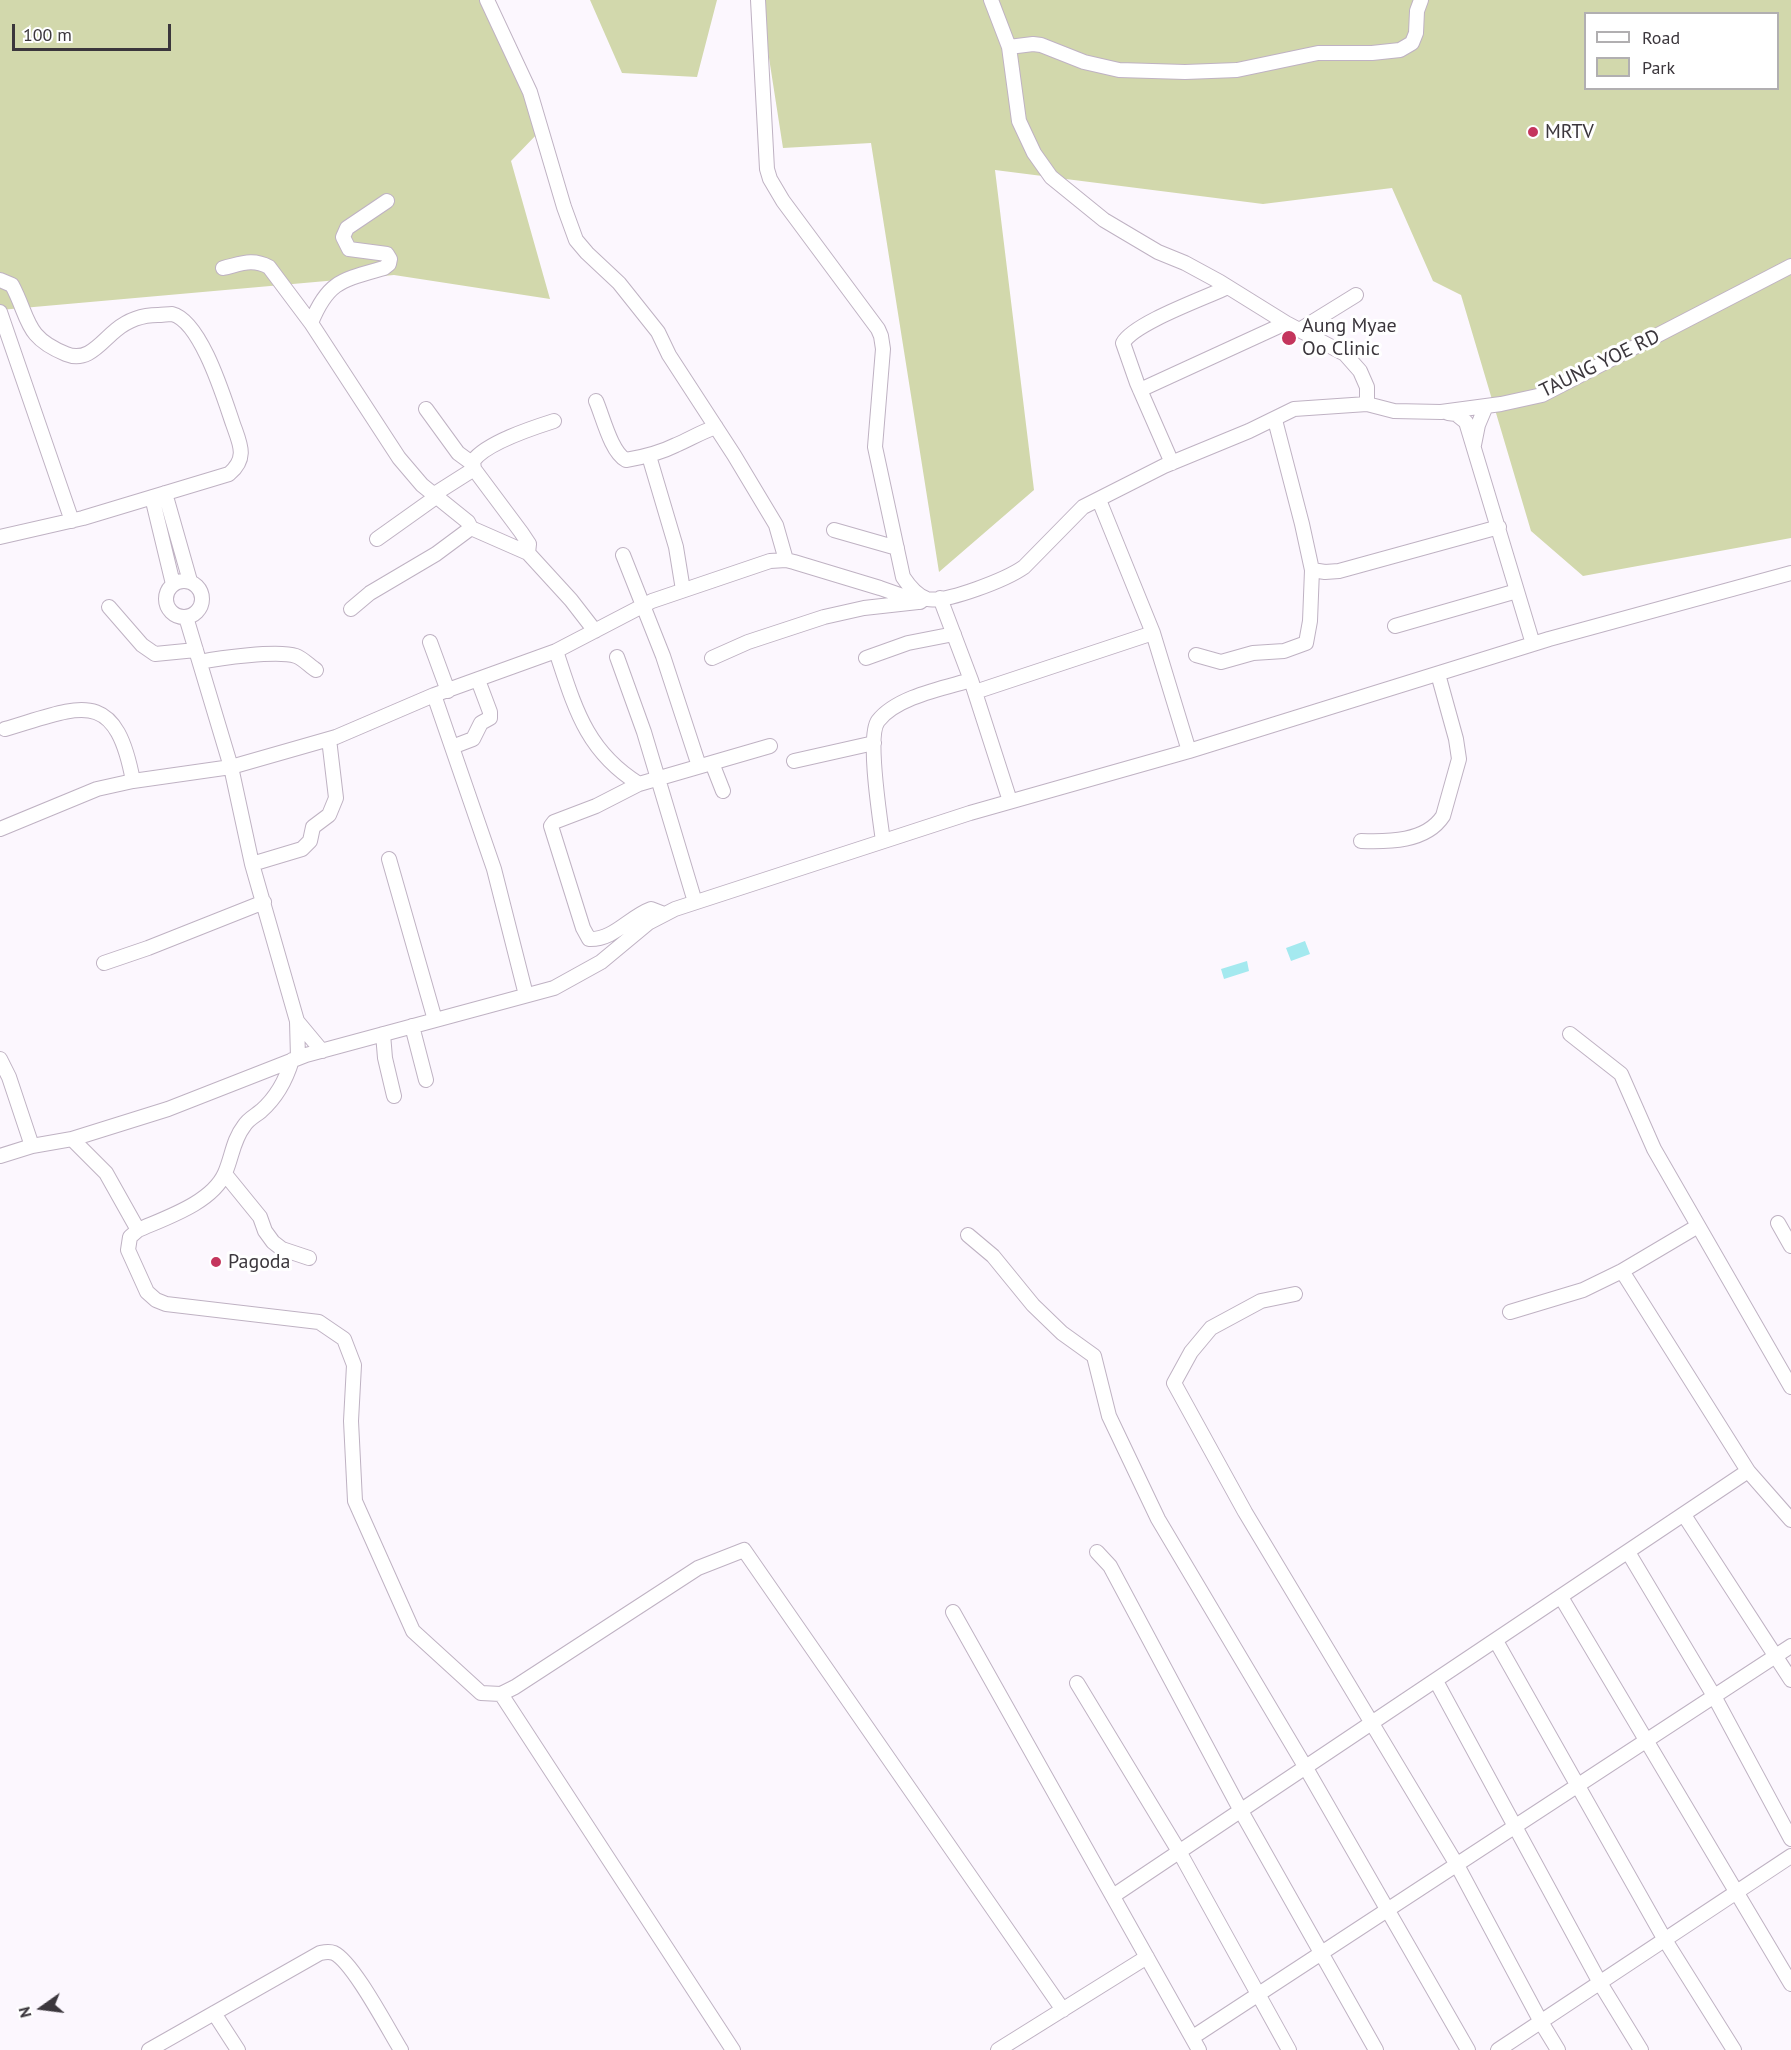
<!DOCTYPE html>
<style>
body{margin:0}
#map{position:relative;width:1791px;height:2050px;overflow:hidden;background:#fcf7fe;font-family:"PT Sans",sans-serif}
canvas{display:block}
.legend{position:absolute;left:1584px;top:12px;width:195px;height:78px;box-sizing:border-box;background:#fff;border:2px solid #b1afb1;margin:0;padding:8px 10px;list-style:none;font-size:18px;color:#3b363c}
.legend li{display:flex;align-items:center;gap:12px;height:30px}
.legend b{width:30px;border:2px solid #b1afb1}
.north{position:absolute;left:12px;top:1978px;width:60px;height:60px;-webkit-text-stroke:4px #fff;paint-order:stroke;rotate:256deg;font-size:16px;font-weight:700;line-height:24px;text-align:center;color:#3b363c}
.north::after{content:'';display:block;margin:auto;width:21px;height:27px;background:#3b363c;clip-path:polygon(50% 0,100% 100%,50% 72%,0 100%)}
.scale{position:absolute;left:12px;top:24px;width:159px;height:27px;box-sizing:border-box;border:3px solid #3b363c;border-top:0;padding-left:8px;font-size:18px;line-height:21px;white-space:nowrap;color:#3b363c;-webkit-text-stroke:4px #fff;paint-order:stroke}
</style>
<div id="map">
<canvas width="1791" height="2050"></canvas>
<ul class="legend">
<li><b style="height:8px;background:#fff"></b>Road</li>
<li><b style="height:16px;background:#d2d8ac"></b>Park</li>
</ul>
<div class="north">N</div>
<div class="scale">100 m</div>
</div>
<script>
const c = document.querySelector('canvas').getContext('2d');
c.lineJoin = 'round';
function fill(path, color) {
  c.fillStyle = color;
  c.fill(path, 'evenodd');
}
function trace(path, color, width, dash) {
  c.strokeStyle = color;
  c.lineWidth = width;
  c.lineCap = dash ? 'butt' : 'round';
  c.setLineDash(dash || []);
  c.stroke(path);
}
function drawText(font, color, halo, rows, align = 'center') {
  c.font = font + ' "PT Sans",sans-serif';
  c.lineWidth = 6;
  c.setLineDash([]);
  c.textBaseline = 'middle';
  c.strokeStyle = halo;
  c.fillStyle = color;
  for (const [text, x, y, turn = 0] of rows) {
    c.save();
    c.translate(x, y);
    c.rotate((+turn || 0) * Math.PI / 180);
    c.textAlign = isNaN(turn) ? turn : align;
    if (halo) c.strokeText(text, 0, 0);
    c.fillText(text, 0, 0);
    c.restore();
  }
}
const green = new Path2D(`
 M0 0H488L540 131 511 161 550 299 394 275 0 310Z
 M590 0H717L697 77 622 73Z
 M760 0H1791V538L1583 576 1531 531 1461 295 1433 281 1392 188 1263 204 995 170 1034 490 939 572 871 143 783 148ZM1586 14H1778V88H1586Z`);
const water = new Path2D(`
 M1305 941 1310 954 1291 961 1286 948Z
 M1247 961 1249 971 1224 979 1221 969Z`);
const minor = new Path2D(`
 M487 0 530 92 564 207 576 240 587 253 619 283 658 332 669 355 734 455 776 525 786 560
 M758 0 767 169 770 179 783 201 878 329 881 336 883 349 875 447 903 577C909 586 917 596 927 599 947 603 1007 579 1024 567L1083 507 1164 466 1249 431 1294 409 1367 404 1394 411 1441 412 1501 404 1542 395 1791 266
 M991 0 1009 47 1019 121 1034 153 1051 177 1104 220 1158 252 1185 263 1220 282 1286 323 1345 354 1360 371 1367 387V404
 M1009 47 1033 44 1041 45 1084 62 1119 70 1185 72 1237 70 1318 53H1372L1400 50 1412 43 1416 33 1417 11 1421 0
 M223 268C241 264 252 258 269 267L311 323 399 458 422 485 468 522 471 528 528 553 571 600 595 631
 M0 280 12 285C30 319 24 337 66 354 88 363 101 342 116 330 128 320 142 315 158 315 162 315 168 314 172 314 201 321 224 398 233 424 240 444 248 458 229 474L83 518 0 537
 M0 312 72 521
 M311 323C328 281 342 280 384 268L389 264 390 259 387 254 349 249 343 237 347 228 387 201
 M1301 329 1356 295
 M1140 390 1286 323
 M596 401C603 417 611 452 626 460 644 457 660 453 676 445 690 439 701 432 716 427
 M426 409 458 453 473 464
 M1448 413 1456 414 1466 422 1533 644
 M1474 445 1478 425 1486 406
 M649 456 676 547 683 590
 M1172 463 1137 383 1123 343C1134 323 1205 298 1228 287
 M165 493 190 581
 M433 495 474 469
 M152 497 173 584
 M1099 500 1153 633 1189 751
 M834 530 897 548
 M377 539 436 497
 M528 553 529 544 521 532 474 469 473 461C486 443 532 428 554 421
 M623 555 663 656 699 766
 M1312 570 1325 572 1339 571 1499 527
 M166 599a18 18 0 1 1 36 0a18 18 0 1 1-36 0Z
 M940 598 971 680 1010 801
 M109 607 142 645 155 654 196 650
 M351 609 370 593 436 554 471 528
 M186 617 231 767 252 864 297 1021 298 1058
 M1395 626 1517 591
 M430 642 448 691
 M556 651C575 708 586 751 639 784
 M1196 655 1221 662 1253 653 1284 651 1306 643 1310 621 1312 570 1302 524 1275 420
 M617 657 644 732 695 902
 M712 658 748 642 824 617 864 608 918 602
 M866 658 908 643 954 634
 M200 662C219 658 278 650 296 656 302 658 310 666 316 670
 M975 692 1153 633
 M434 695 494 869 526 995
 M5 729C80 707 115 685 133 781
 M452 747 473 739 481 723 490 718V712L478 680
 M794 761 874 743
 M712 763 723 791
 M0 829 97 789 133 781 231 767 336 737 434 695 556 651 652 601 770 561 786 560 794 562 880 588 920 602 924 599
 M883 841C880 819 867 736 878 721 896 697 944 688 971 680
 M1361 841C1388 842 1426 842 1443 816L1459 759 1456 739 1438 674
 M389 859 435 1020
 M252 864 302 849 310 841 313 827 329 815 336 798 329 739
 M664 914 651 909C629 917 614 940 589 939L583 928 551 826 554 822 596 806 639 784 770 746
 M104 963 148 948 264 902
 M297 1021 322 1051
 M412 1026 426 1080
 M383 1034 385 1058 394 1096
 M1570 1034 1621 1074 1654 1149 1791 1387
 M0 1059 9 1077 32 1146
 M72 1139 106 1173 138 1230 130 1237 128 1250 147 1292 156 1300 166 1304 319 1322 344 1339 354 1365 351 1421 355 1501 413 1631 481 1693 501 1694 515 1687 698 1568 744 1550 1063 2010
 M0 1156 32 1146 72 1139 168 1109 306 1055 554 988 601 962 648 923 675 909 970 813 1189 751 1549 639 1791 573
 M225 1174 260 1217 265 1231 273 1242 282 1249 309 1258
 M1778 1223 1791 1246
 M138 1230C165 1218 212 1203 225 1173 232 1157 233 1140 244 1126 248 1119 255 1116 261 1111 277 1097 286 1080 292 1060
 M968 1235 993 1256 1033 1305 1062 1333 1094 1356 1109 1416 1158 1519 1306 1768 1468 2050
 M1622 1271 1748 1471 1791 1520
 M1295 1294 1261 1301 1211 1328 1191 1352 1174 1383 1245 1512 1457 1865 1541 2022 1558 2050
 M1510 1312 1583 1290 1622 1271 1698 1226
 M1684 1515 1791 1680
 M1097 1552 1110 1566 1241 1811 1376 2050
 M1628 1552 1714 1696 1791 1839
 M1561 1597 1791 1984
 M953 1612 1199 2050
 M1496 1641 1665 1940 1734 2050
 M1436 1681 1600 1983 1641 2050
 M1077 1683 1180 1853 1289 2050
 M501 1694 733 2050
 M1113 1896 1748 1471
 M214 2013 238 2050
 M1193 2037 1791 1646
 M149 2050 320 1953C325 1952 329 1951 334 1953 353 1962 388 2029 401 2050
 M998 2050 1147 1957
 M1498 2050 1791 1856`);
const markers = [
 [1533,132,6,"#c4355d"],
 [1289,338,8,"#c4355d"],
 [216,1262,6,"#c4355d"]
];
const poiNames = [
 ["MRTV",1545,132],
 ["Aung Myae",1302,326],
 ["Oo Clinic",1302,349],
 ["Pagoda",228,1262]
];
const streetNames = [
 ["TAUNG YOE RD",1600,364,-26]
];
fill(green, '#d2d8ac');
fill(water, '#a4e9ef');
trace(minor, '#bfb2c3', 16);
trace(minor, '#fff', 14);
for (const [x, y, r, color] of markers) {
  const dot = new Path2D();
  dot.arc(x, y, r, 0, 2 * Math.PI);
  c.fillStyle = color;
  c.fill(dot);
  trace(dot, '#fff', 2);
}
drawText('20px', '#3b363c', '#fff', poiNames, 'left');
drawText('20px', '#3b363c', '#fff', streetNames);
</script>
